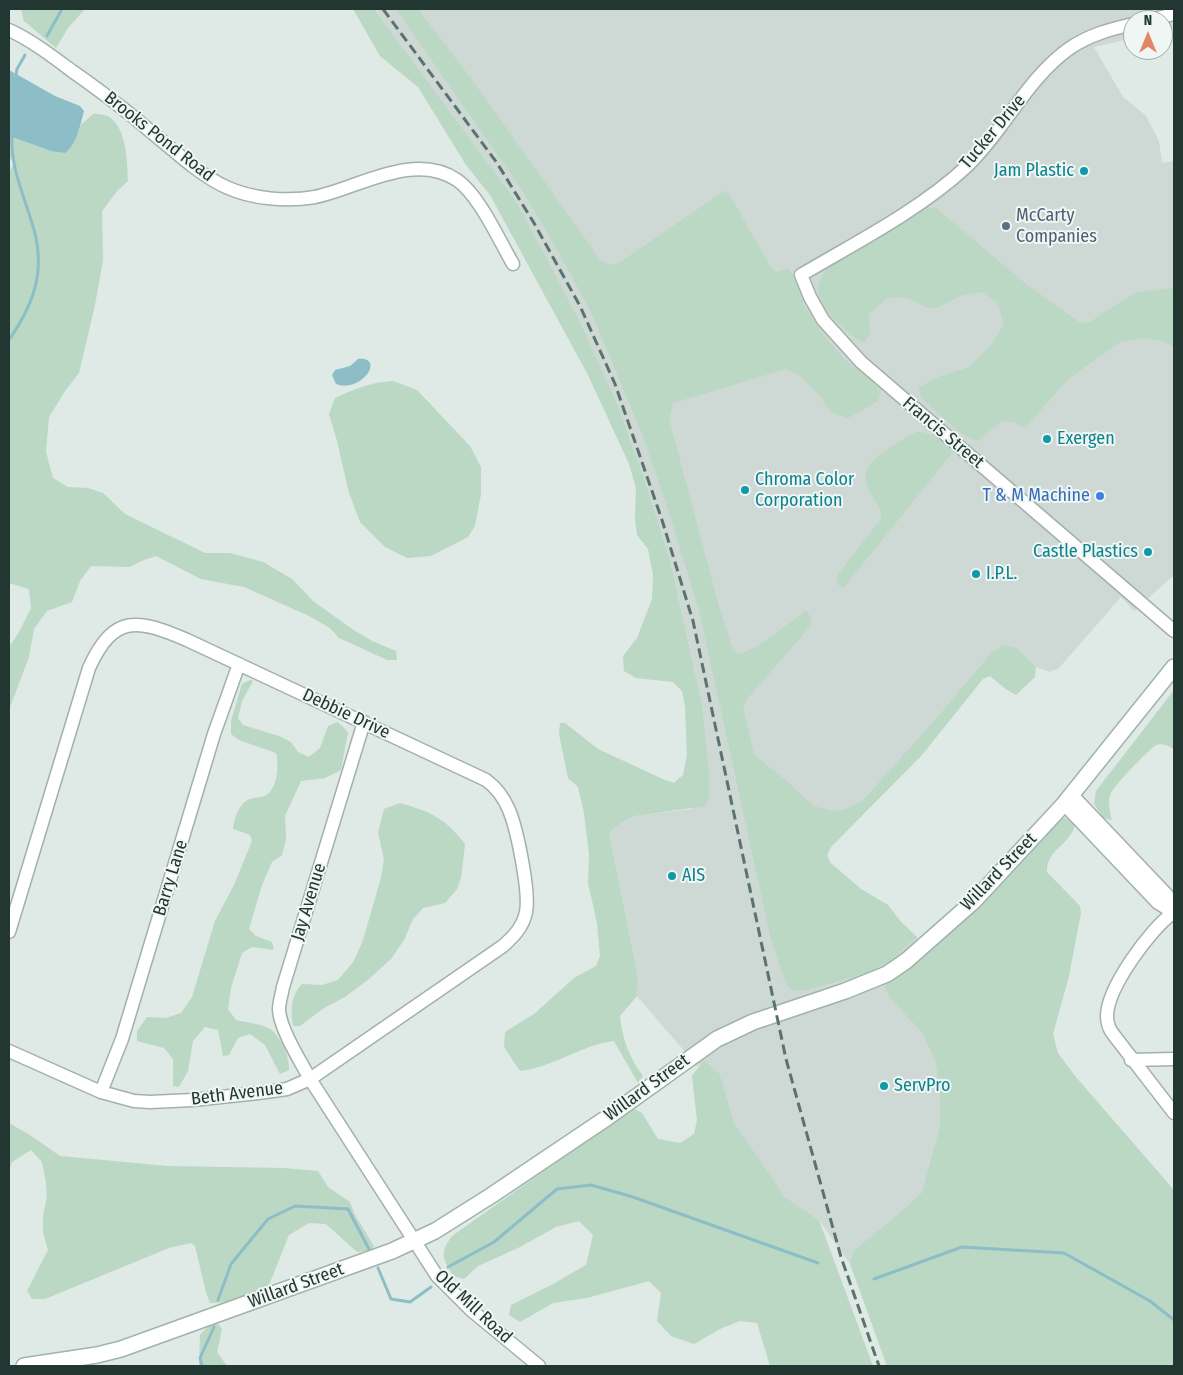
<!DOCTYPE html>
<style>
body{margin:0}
#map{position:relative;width:1183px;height:1375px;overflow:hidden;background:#dfe9e5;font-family:"Fira Sans Condensed",sans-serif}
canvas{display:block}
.frame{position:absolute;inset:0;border:10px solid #223732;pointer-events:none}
.north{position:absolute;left:1123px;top:10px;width:50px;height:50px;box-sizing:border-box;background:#eff6f3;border:1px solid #9daaa6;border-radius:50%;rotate:0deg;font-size:14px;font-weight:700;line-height:20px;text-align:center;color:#223732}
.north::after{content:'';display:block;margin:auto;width:18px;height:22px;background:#e28664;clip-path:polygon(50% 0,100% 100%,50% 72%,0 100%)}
</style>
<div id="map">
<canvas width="1183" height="1375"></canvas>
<div class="frame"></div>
<div class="north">N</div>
</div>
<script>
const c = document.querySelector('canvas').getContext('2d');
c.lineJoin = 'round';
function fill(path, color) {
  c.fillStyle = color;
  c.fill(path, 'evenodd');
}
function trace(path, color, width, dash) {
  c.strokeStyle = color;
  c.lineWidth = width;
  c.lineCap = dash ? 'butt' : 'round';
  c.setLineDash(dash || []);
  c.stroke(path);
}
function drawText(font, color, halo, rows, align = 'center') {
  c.font = font + ' "Fira Sans Condensed",sans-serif';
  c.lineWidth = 4;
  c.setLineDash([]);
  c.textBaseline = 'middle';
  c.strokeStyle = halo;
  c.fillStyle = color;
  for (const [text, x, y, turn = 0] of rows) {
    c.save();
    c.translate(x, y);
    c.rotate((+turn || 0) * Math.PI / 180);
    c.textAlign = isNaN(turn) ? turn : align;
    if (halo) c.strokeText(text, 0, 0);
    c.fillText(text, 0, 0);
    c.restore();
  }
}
const built = new Path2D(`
 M374 9H1174V28L1163 31V20H1133V38L1094 47 1123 97 1146 116 1159 141 1162 163 1174 161V575L1134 611 1121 597 1059 668 1050 672 1036 667 1017 648 991 653 938 716 861 802 845 809 832 811 831 847 827 855 830 862 861 889 888 905 901 922 917 937 923 956 884 986 889 997 922 1033 935 1060 940 1094V1125L922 1192 903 1210 853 1251 850 1264 819 1220 799 1208 785 1197 755 1155 734 1123 720 1074 704 1060 698 1067 637 996 638 976 609 833 622 822 635 816 692 809 709 797V769L702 704 670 560 646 484 619 408 583 328 548 260 514 198Z`);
const green = new Path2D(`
 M21 9H85L68 28 56 48 24 21Z
 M353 9H374L514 198 548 260 583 328 619 408 646 484 670 560 702 704 709 769V797L706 806 635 816 622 822 609 833 638 977 637 996 620 1016C622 1039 630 1059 643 1076L638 1083 614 1041C581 1045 554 1067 520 1071L504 1047 505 1032 534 1014 574 978 596 966 600 956 597 923 588 883 589 854 584 813 578 787 568 778 559 734 560 723H565L598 749 665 780 674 783 683 775 687 756 685 707 682 691 673 682 636 678 624 671 623 656 637 638 652 599 653 575 648 549 637 535 635 519 636 488 629 464 588 375 490 195 466 165 418 87 380 56Z
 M396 9H418L472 80 601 261 610 265 619 263 724 191 729 194 772 269 778 272 788 268 792 273 805 307 823 334 844 359 869 378 881 392 878 401 848 418 831 412 819 395 798 374 786 369 673 403 669 419 719 607 733 650 741 654 758 646 806 611 811 617V625L748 698 743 707 754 755 788 782 813 806 832 811 845 809 861 802 938 716 991 653 1004 645 1017 648 1036 667 1035 677 1016 695 1007 690 990 676 983 679 922 755 831 847 827 855 830 863 861 889 888 905 901 922 917 937 888 962 868 973 803 991 792 990 785 982 770 935 699 610 672 522 643 436 591 312 559 253 522 190Z
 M93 114C98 114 105 114 109 117 127 128 127 162 128 181L118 190 102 211 103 260 95 305 79 373 65 391 49 417 46 452 53 478 68 487 88 488 103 493 125 514 205 553H230L263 562 292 579 313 601 352 629 372 641 396 651 397 660H387L359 647 339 638 330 628 309 616 244 587 201 579 156 556 144 560 130 567 91 566 80 581 72 602 47 611 34 629 29 657 9 710V647L18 634 31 608 29 589 9 583V173L14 162 9 157V136L51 151 69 149 76 138 81 125Z
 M927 208H936L1026 284 1079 322 1089 323 1103 313 1135 293 1174 288V348L1164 341 1139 338 1120 342 1068 379 1025 428 1014 422 1001 421 978 441 963 435 921 398 919 388 938 377 969 367 993 343 1004 324 998 304 984 292 963 295 937 308H926L915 301 902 297 887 298 869 314 870 335 864 343C848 335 819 308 818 290 817 281 825 272 830 265Z
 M393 381 417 390 470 446 481 467V494L475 526 468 537 431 556 407 558 385 547 360 522 349 493 337 441 329 414 335 398C354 389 372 382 393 381Z
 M916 432C934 432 941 440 953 452L844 587 839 586 836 578 839 573 881 519C882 509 877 503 872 495 868 489 864 480 866 473 871 455 901 441 916 432Z
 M250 680 253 681 242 701 238 718 243 725 279 736 291 742 298 752 309 757 320 748 328 726 338 722 348 732 341 770 325 778 301 781 285 816 286 839 282 855 272 862 262 885 249 929 256 936 272 942 274 950 252 947 242 953 231 988 228 1009 236 1020C260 1026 272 1022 284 1047 287 1055 289 1061 289 1070L280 1074 265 1045 250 1034 238 1038 229 1055 223 1056 218 1030 205 1027 193 1041 188 1071 179 1087 173 1086V1059L164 1048 137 1041V1031L147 1017 166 1018 181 1013 192 997 215 921 234 885 252 841 250 835 233 829C234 819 238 807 246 801 251 797 259 798 265 796 278 789 279 765 276 753L239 740 231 734V721L242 684Z
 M1174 690V749C1168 746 1164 743 1156 745 1150 748 1114 786 1111 793 1107 800 1110 813 1112 820L1103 818 1094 804 1096 791Z
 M400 803C431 812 445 818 465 844L461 878 457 889 445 903 423 908 413 919 404 940 391 959 369 979 345 997 324 1008 300 1026H293C291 1009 290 997 302 984L322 985 338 980 354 961 363 940 381 878 384 859 378 833 384 809Z
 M1066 818 1075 824C1071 845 1046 849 1047 872L1080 906 1081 913 1069 976 1053 1034 1058 1053 1075 1076 1174 1190V1366H887L850 1264 853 1251 903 1210 922 1192 940 1125V1094L935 1060 922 1033 889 997 884 986 923 956 952 929 1059 819Z
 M704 1060 720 1074 734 1123 785 1197 800 1208 819 1220 873 1366H770L757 1323 740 1321 720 1329 694 1344 671 1336 657 1321 661 1293 649 1281 587 1298 553 1303 520 1322 509 1315 511 1305 553 1284 586 1265 593 1235 579 1221 556 1227 518 1248 478 1266 464 1279 453 1276C443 1258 439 1254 452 1236L633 1108 642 1113 658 1139 680 1143 694 1134 697 1120 692 1076Z
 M9 1123 30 1135 60 1156 167 1166 283 1168 318 1171 328 1187 350 1202 355 1215 374 1246 370 1251 357 1252 326 1224 309 1223 289 1235 269 1285C254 1298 229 1303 210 1303L206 1292 195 1246 191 1243 169 1248 45 1299H32L27 1291 48 1250 43 1232V1215L47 1197 46 1183 42 1162 31 1150 12 1162 9 1170Z
 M210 1324H218L222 1329 217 1352 227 1366H199L200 1335Z`);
const water = new Path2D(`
 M9 70 55 96 80 106 84 111C80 126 77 144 65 153L51 151 9 136Z
 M358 359C386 356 362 394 336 384L332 375 335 370 350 366Z`);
const stream = new Path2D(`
 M47 36 62 9
 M16 75 17 69 25 55
 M9 340C36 301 47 266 31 220 22 191 10 164 12 134
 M448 1267 494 1242 557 1189 591 1185 633 1197 818 1263
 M378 1268 391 1299 410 1302 431 1287
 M874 1279 962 1247 1064 1253 1150 1301 1174 1320
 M218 1300 231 1264 268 1219 295 1206 348 1209 370 1251
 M202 1366 200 1358 214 1327`);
const street = new Path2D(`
 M1149 20 1174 14
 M1133 24C1111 29 1089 35 1070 48 1027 78 1004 131 966 167 920 210 855 243 801 275L810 297 823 320 861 362 1174 631
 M9 30C31 40 52 56 72 71 99 90 125 109 150 131 174 150 198 174 226 187 252 199 287 202 315 197 358 188 414 151 457 180 479 195 499 240 513 264
 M364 722 283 987C282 994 279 1002 279 1010 280 1029 301 1062 310 1079L437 1276 471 1310 539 1366
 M1072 795 1167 895 1173 913
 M1064 804 1158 903 1174 913
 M1173 913C1151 928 1107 988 1107 1016 1107 1023 1109 1029 1113 1034L1174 1113
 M9 932 89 668C114 613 138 619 187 640L486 780C497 788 504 798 509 810 517 829 530 892 526 912 523 927 514 936 503 946L310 1079 287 1089 258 1093 193 1100 150 1102 134 1101 101 1092 9 1051
 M1131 1060 1174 1059
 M101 1092 122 1039 214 734 239 664`);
const secondary = new Path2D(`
 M24 1366 97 1355 121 1349 392 1251 435 1231 492 1195 608 1117 717 1039 753 1022 845 991 887 974 906 961 974 901 1064 804 1174 667`);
const rail = new Path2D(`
 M383 9 497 163 534 223 580 306 615 384 662 520 693 621 786 1059 841 1257 879 1366`);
const markers = [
 [1084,171,5,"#0f9aa8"],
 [1006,226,5,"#5c6f8a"],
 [1047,439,5,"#0f9aa8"],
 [745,490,5,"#0f9aa8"],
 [1100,496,5,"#3f7fe0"],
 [1148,552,5,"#0f9aa8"],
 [976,574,5,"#0f9aa8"],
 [672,876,5,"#0f9aa8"],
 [884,1086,5,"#0f9aa8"]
];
const streetNames = [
 ["Tucker Drive",993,132,-50],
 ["Brooks Pond Road",159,137,38],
 ["Francis Street",943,433,40],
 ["Debbie Drive",346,714,25],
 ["Willard Street",999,872,-46],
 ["Barry Lane",171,878,-73],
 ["Jay Avenue",309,902,-73],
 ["Willard Street",647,1088,-36],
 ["Beth Avenue",237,1094,-7],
 ["Willard Street",296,1286,-20],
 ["Old Mill Road",473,1307,43]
];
const cultureNames = [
 ["Jam Plastic",1074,171,"right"],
 ["Exergen",1057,439],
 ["Chroma Color",755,480],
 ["Corporation",755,501],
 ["Castle Plastics",1138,552,"right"],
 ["I.P.L.",986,574],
 ["AIS",682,876],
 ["ServPro",894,1086]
];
const serviceNames = [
 ["McCarty",1016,216],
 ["Companies",1016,237]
];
const shopNames = [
 ["T & M Machine",1090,496]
];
fill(built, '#ced8d4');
fill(green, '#bad8c3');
fill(water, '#8dbec8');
trace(stream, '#8dbec8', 3);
trace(street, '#a3b0ac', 15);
trace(secondary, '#a0b3ad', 18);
trace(street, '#fff', 12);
trace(secondary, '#fff', 15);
trace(rail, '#5c736d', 3, [10, 5]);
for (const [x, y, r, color] of markers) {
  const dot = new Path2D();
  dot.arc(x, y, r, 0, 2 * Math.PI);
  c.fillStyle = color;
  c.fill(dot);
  trace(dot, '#eff6f3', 2);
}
drawText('18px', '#223732', '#eff6f3', streetNames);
drawText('18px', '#0d838f', '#eff6f3', cultureNames, 'left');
drawText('18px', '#4e5e75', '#eff6f3', serviceNames, 'left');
drawText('18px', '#366cbe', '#eff6f3', shopNames, 'right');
</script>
